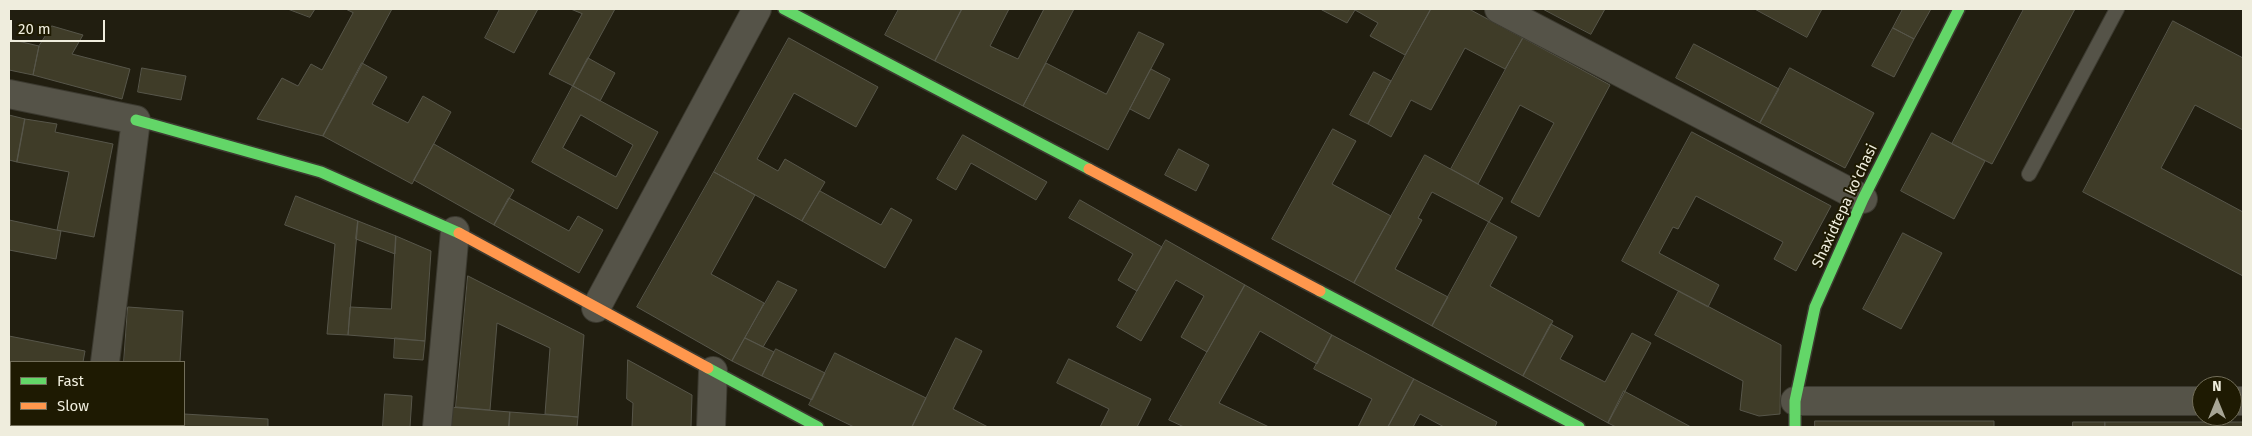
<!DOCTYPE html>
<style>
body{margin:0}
#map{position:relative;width:2252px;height:436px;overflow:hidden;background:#211e10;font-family:"Fira Sans",sans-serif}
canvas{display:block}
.frame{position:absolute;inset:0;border:10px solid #efeddd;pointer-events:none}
.legend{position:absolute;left:10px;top:361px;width:175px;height:65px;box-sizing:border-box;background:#1e1a02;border:1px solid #726e5a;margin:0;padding:6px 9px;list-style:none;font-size:15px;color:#efeddd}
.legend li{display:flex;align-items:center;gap:10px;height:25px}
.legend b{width:25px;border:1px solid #726e5a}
.north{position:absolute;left:2192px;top:376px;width:50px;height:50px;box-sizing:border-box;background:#1e1a02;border:1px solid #726e5a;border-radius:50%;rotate:0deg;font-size:14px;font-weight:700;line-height:20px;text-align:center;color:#efeddd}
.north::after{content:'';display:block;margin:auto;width:18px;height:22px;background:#a7a595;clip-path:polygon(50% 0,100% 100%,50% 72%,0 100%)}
.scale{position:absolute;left:10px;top:20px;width:95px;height:22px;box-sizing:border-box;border:2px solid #efeddd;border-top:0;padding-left:6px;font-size:15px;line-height:18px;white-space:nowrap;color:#efeddd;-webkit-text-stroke:4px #1e1a02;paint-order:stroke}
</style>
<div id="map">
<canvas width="2252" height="436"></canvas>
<div class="frame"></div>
<ul class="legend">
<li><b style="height:6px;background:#63d668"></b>Fast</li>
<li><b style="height:6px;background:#ff974d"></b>Slow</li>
</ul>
<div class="north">N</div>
<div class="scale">20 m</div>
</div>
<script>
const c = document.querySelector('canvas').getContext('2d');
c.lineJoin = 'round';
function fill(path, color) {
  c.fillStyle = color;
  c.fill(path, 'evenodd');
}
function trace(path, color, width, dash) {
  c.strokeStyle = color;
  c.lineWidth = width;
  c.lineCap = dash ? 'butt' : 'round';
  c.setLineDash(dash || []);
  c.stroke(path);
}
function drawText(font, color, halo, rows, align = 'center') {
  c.font = font + ' "Fira Sans",sans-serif';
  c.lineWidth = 4;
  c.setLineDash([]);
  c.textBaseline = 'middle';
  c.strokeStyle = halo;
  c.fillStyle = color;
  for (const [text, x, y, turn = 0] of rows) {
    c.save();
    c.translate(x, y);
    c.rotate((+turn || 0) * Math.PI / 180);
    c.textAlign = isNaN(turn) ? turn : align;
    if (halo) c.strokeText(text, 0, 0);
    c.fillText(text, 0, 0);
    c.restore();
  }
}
const building = new Path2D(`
 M288 9H315L310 17Z
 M346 9H392L323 136 257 119 282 78 298 86 311 64 322 70 353 13Z
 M500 9H538L514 53 485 38Z
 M571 9H615L573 86 549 74 582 14Z
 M899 9H962L935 61 885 35Z
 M962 9H1009L990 46 1018 59 1044 9H1074L1023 106 935 61Z
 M1431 9 1405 55 1370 36 1378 23 1355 10 1347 23 1322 10Z
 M1431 9H1469L1523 38 1505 69 1465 48 1431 110 1411 100 1391 137 1368 124Z
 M1543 9H1605L1591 34Z
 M1755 9H1822L1807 37Z
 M1903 9H1931L1914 39 1893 28Z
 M2024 9H2075L1992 164 1952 144Z
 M2173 21 2243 58V130L2195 105 2161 168 2243 212V276L2083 192Z
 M52 26 83 35 72 54 130 69 122 99 33 75 39 46Z
 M1893 28 1914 39 1894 77 1872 66Z
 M1139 32 1164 44 1108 150 1023 106 1046 63 1106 94Z
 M789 38 878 87 856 127 794 93 757 159 778 171 785 159 825 182 802 221 714 172Z
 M1523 38 1610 85 1539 217 1511 202 1554 123 1520 105 1478 184 1451 169Z
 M9 39 39 46 33 75 9 70Z
 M1694 44 1779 89 1760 123 1676 78Z
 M588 58 615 73 600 101 573 86Z
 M362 63 387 77 372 104 408 123 423 96 451 112 412 184 323 136Z
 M142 68 186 76 181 100 138 92Z
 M1790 68 1874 113 1845 168 1760 123Z
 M1151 69 1170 79 1149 119 1130 109Z
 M1374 72 1391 81 1368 124 1350 115Z
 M573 86 658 132 617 209 532 162ZM581 115 633 145 616 177 563 148Z
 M9 115 25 119 17 162 9 160Z
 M25 119 57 124 55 132 113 144 94 237 57 230 69 172 17 162Z
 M1333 129 1356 141 1332 184 1391 216 1354 283 1272 239Z
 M1692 132 1831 206 1796 271 1774 259 1783 242 1696 196 1678 229 1673 227 1659 253 1719 285 1708 307 1622 261Z
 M1932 133 1985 161 1954 219 1901 191Z
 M963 135 1047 182 1036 200 971 163 956 190 937 179Z
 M434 144 514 190 494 225 414 180Z
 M1179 149 1209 165 1196 191 1165 175Z
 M1425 155 1503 198 1489 222 1432 192 1418 218 1422 220 1395 269 1448 297 1432 326 1354 283Z
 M714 172 755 195 711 274 764 303 732 361 637 307Z
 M820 191 881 225 891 208 912 220 885 268 802 221Z
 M296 196 358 221 348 335 327 334 335 244 285 225Z
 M509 198 569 231 578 216 603 230 579 273 494 225Z
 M1080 200 1162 247 1137 291 1118 280 1133 254 1069 218Z
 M9 220 61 231 56 259 9 250Z
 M358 221 396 236 395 254 356 239Z
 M1489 222 1517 237 1490 286 1553 321 1523 376 1432 326Z
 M1903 233 1942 253 1901 329 1863 309Z
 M396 236 431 251 425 341 348 335 350 307 391 309Z
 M1166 240 1245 285 1207 352 1181 337 1204 296 1176 280 1141 341 1117 327Z
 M468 276 584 335 578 417 545 414 550 348 497 323 490 410 456 407Z
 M778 281 797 290 763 347 745 338Z
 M1245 285 1332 335 1317 364 1260 331 1219 403 1269 427H1184L1169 420Z
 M1679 291 1781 345 1780 414 1759 416 1740 410 1743 381 1655 335Z
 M128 307 183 311 180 362H124Z
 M1551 324 1573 336 1560 359 1605 382 1632 333 1651 343 1608 423 1523 376Z
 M1332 335 1414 379 1388 427H1358L1372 399 1314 369Z
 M9 336 85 351 83 362 9 363Z
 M395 338 425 341 423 360 394 358Z
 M745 338 774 352 762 376 732 361Z
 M956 338 982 351 953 409 988 427H912Z
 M776 349 825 373 812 400 762 376Z
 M835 353 926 398 912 427H854L809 405Z
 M1069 359 1151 399 1137 427H1100L1109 409 1057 383Z
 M628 360 692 395 691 427H632L633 403 627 399Z
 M1414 379 1497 422 1495 427H1444L1420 414 1413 427H1388Z
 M1624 391 1691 427H1616L1608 423Z
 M385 394 412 396 410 427H383Z
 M449 407 510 412 509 427H447Z
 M510 412 578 417 577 427H509Z
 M184 414 268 419V427H120V425H184Z
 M1815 421H1994V427H1815Z
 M2073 422H2105V427H2073Z
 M2105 422H2243V427H2105Z`);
const lane = new Path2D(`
 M2029 174 2117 9`);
const street = new Path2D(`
 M1499 9 1863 199
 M9 94 136 120 105 362
 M596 308 757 9
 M1795 401H2202
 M2232 401H2243
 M96 427 97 425
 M437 427 455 231
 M711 427 713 371`);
const fast = new Path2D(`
 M784 9 1089 169
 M136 120 321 172 459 233
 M1320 291 1579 427
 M708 368 818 427
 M1795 427V401L1815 307 1863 199 1959 9`);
const slow = new Path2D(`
 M1089 169 1320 291
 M459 233 708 368`);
const streetNames = [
 ["Shaxidtepa ko'chasi",1845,206,-65]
];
fill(building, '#3f3c28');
trace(building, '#57564a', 1);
trace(lane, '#3c3a30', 16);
trace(street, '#3c3a30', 30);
trace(fast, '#3c3a30', 14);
trace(slow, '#3c3a30', 14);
trace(lane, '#555348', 14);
trace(street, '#555348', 28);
trace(fast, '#63d668', 11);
trace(slow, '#ff974d', 11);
drawText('15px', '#efeddd', '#1e1a02', streetNames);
</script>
